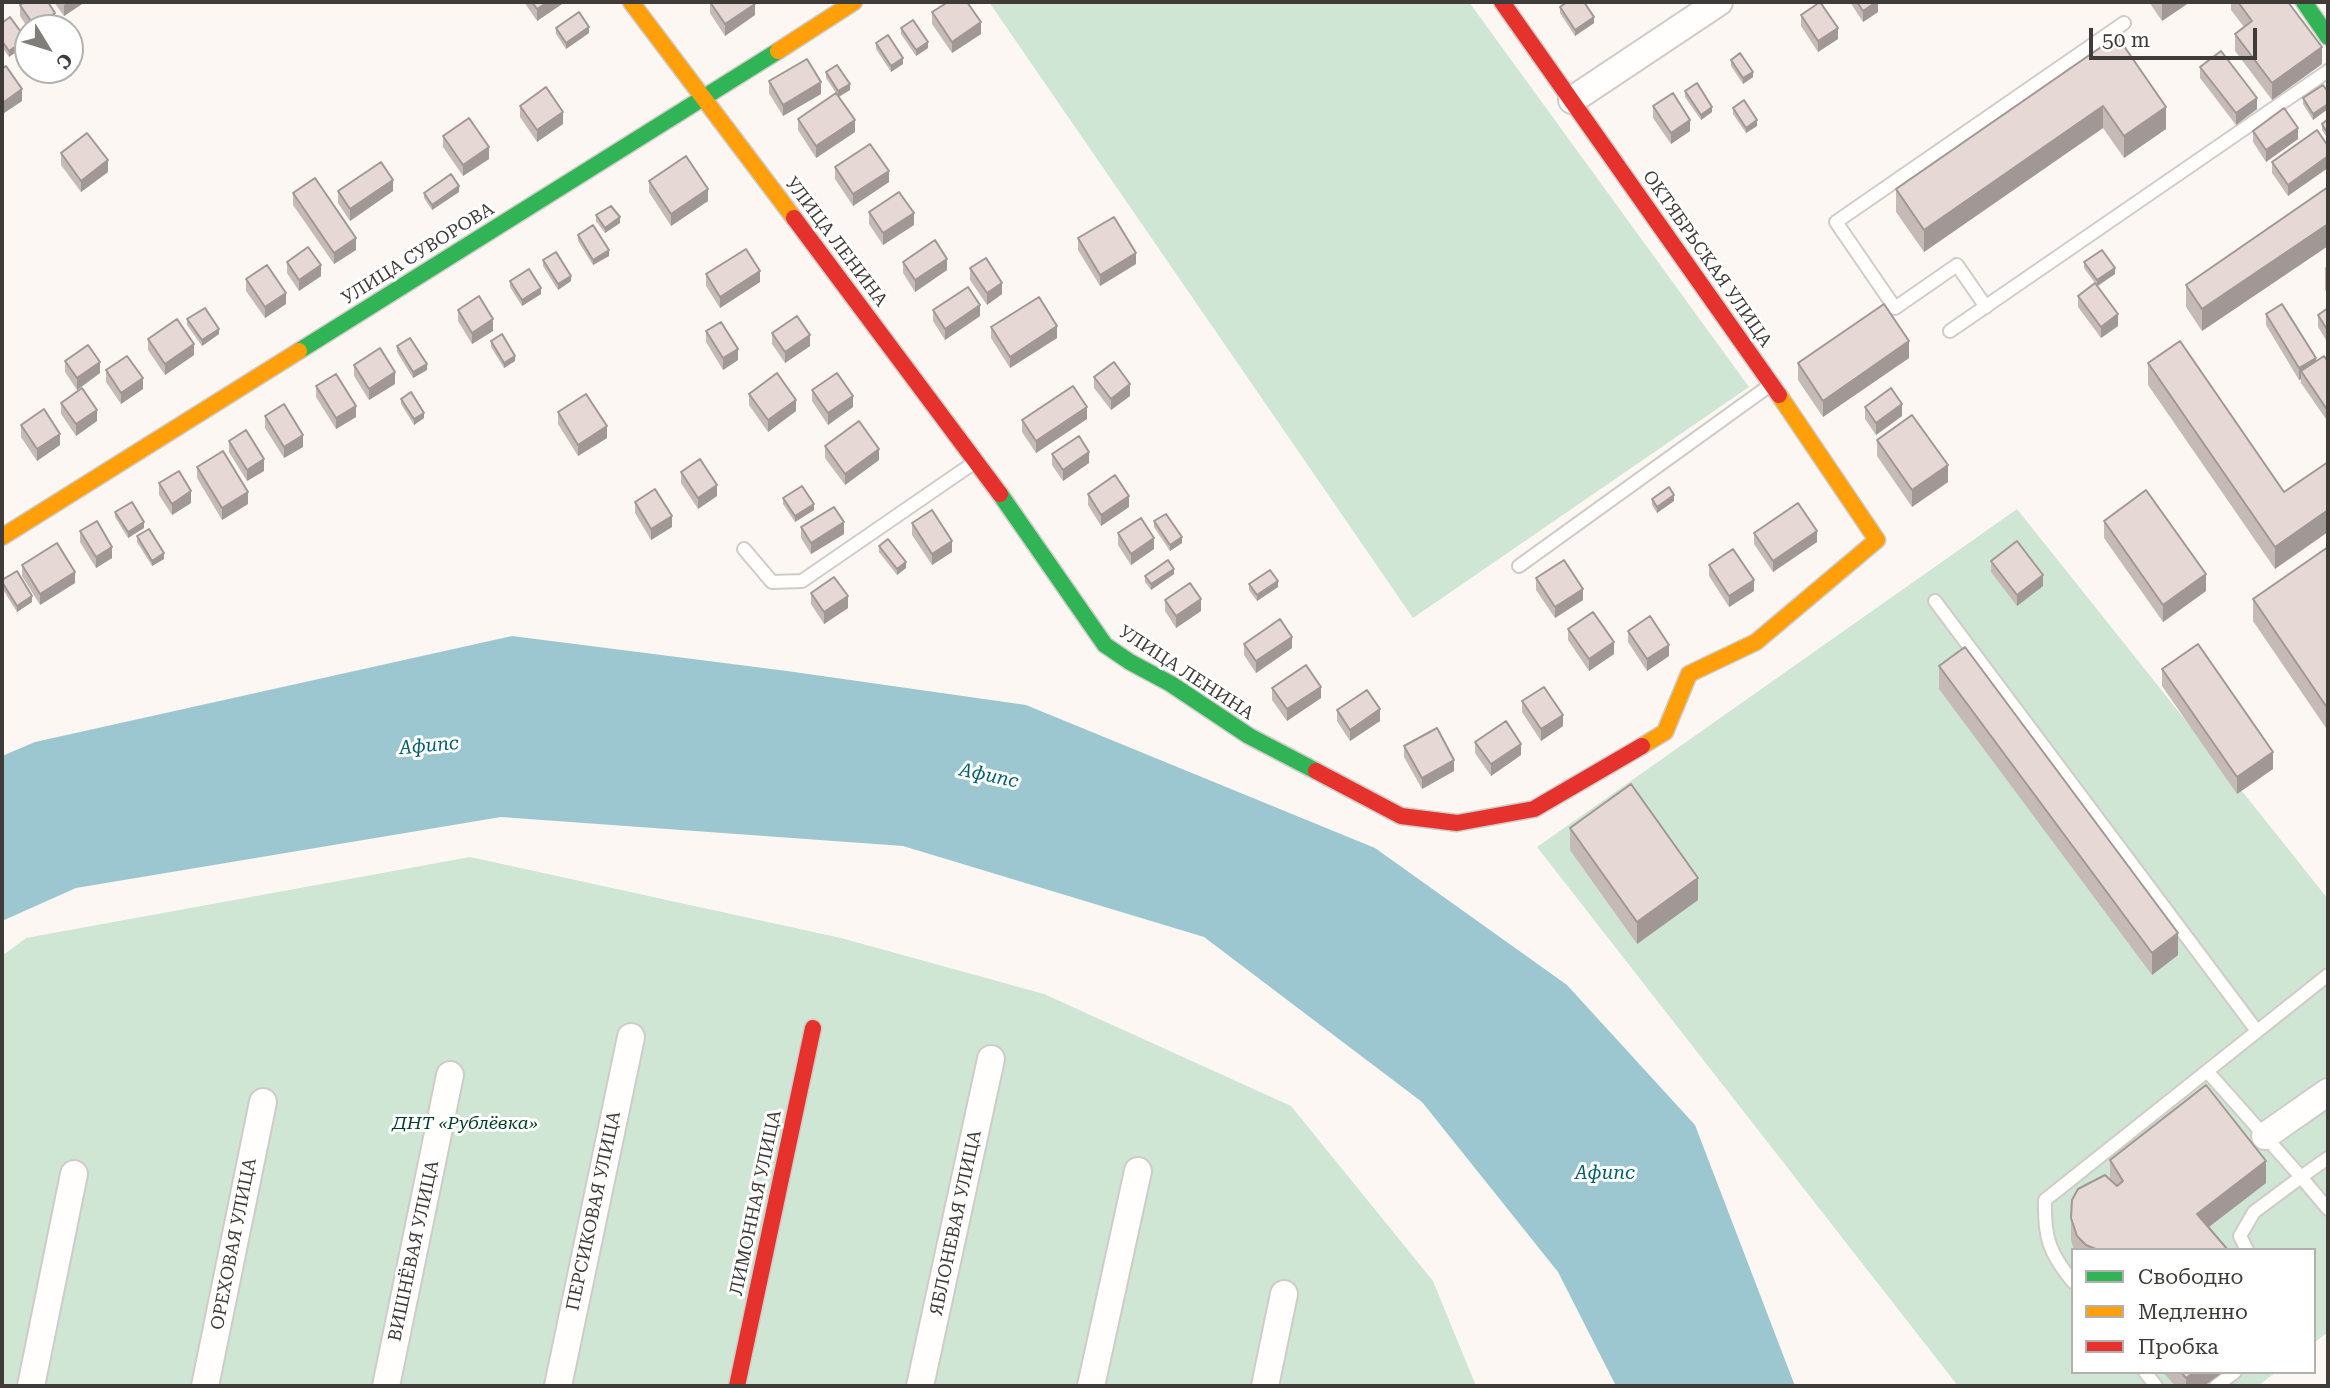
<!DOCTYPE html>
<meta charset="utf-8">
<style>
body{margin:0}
#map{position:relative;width:2330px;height:1388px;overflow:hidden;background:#fcf7f2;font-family:"Roboto Serif",serif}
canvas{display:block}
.frame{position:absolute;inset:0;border:4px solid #3f3b38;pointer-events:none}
.legend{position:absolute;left:2071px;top:1248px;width:245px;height:126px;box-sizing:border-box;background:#fff;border:2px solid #b2b1af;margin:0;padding:9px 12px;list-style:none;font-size:21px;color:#3f3b38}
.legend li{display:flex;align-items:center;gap:14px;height:35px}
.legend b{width:35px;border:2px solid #b2b1af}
.north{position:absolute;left:14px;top:14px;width:70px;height:70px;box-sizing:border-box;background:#fff;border:2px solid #b2b1af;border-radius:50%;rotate:128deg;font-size:19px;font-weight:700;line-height:28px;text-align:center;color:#3f3b38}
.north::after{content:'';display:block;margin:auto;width:24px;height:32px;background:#817d79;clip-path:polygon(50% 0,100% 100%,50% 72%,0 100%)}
.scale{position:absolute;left:2089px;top:28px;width:168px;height:32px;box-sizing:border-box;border:4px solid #3f3b38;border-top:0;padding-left:9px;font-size:21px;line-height:24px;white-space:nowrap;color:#3f3b38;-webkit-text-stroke:5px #fff;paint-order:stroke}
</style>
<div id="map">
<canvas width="2330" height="1388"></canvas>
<div class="frame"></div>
<ul class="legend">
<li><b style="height:9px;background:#30b455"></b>Свободно</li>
<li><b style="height:9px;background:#ff9f0a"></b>Медленно</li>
<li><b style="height:9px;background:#e5322d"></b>Пробка</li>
</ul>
<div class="north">С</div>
<div class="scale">50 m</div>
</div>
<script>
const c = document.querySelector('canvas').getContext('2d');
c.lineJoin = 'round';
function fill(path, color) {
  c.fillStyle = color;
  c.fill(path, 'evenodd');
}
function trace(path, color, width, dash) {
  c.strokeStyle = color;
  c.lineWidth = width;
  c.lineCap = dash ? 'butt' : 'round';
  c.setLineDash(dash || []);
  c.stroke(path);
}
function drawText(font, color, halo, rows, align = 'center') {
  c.font = font + ' "Roboto Serif",serif';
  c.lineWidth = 6;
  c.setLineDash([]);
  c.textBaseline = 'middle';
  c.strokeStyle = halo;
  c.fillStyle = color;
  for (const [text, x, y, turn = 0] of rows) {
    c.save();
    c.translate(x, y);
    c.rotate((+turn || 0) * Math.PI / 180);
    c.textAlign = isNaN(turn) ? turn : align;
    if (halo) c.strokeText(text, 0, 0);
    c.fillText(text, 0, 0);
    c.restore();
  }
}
const green = new Path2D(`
 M989 2H1469L1749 387 1413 618Z
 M2017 509 2328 899V1332L2314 1343V1250H2073V1372H2276L2258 1386H1958L1537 847Z
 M470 857 841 938 1044 994 1291 1106 1433 1281 1476 1386H2V956L26 938Z`);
const water = new Path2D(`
 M512 636 787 671 1026 705 1375 848 1567 985 1695 1125 1795 1386H1616L1558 1272 1422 1102 1204 937 903 846 501 817 76 888 2 921V756L35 742Z`);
const lane = new Path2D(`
 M1986 307 1957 265 1895 308 1836 222 2124 23
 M1950 331 2328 71
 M744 549 772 582 802 581 975 462
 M1519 566 1769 386
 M1935 601 2257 1031
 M2207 1071 2301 1177 2254 1212 2240 1236 2247 1250
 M2328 1158 2301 1177 2328 1209
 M2073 1282C2049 1253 2044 1237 2045 1200L2328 975
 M2145 1372 2156 1386
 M2216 1386 2235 1372`);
const street = new Path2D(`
 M1572 100 1719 2
 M2265 1136 2328 1092
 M31 1386 74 1174
 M205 1386 263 1102
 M386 1386 450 1075
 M558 1386 631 1037
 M920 1386 991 1059
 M1091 1386 1138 1171
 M1265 1386 1284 1294`);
const fast = new Path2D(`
 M2304 2 2328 37
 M299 351 778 51
 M1000 494 1105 645 1130 662 1171 684 1249 736 1316 771`);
const slow = new Path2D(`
 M631 2 794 218
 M778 51 854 2
 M2 537 299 351
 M1642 746 1665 732 1689 674 1756 642 1877 540 1779 395`);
const jam = new Path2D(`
 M1502 2 1779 395
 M794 218 1000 494
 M1316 771 1401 816 1457 823 1534 809 1642 746
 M737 1386 813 1028`);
const wall = new Path2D(`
 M54 2H85L64 16Z
 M524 2H565L537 21Z
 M710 2 755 15 725 36 710 13Z
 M1850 2H1878V12L1863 22Z
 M2149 2H2190L2162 21Z
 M2231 2H2288L2322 64 2272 100 2235 51V34L2244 27 2231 10Z
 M20 5 55 24 49 28H28L20 16Z
 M1560 7 1594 23 1575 36 1560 13Z
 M932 12 981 34 952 53 932 24Z
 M1801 15 1838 39 1818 52 1801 26Z
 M2 23 26 45 9 57 2 47Z
 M556 28 589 33 566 49 556 34Z
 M901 28 928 48 916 56 901 34Z
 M2117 36 2166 129 2124 158 2103 128 1924 252 1896 212V189Z
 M876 43 903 64 891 72 876 49Z
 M1731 60 1753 77 1743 84 1731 66Z
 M2200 67 2257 109 2236 125 2200 78Z
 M2 69 22 101 4 113 2 110Z
 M826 72 850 90 839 97 855 132 816 158 798 130V119L836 93 826 78Z
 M769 81 821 94 783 116 769 93Z
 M1685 91 1712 112 1701 120 1685 97Z
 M2328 92 2313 120 2303 104V98Z
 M520 106 563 124 537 142 520 117Z
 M1653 106 1690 131 1671 144 1653 118Z
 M1733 108 1757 126 1746 133 1733 114Z
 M2328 119V139L2322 130V124Z
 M2253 131 2298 139 2266 162 2253 142Z
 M443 136 489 159 463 176 443 147Z
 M2328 146 2288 196 2272 173V162Z
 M61 153 108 172 81 192 61 165Z
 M835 167 889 182 853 206 835 179Z
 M649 181 708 201 671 226 649 192Z
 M2328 187V246L2202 331 2186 307V285Z
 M338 191H393L350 221 338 203Z
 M459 192 432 210 424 198V193Z
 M293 193 356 250 334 264 293 205Z
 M869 212 914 225 883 245 869 224Z
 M596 215 620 223 605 233 596 221Z
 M578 235 609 256 593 265 578 241Z
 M1078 238 1136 264 1100 286 1078 250Z
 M543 260 571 281 558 290 543 266Z
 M287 262 321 276 299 291 287 273Z
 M903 262 947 270 915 292 903 273Z
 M2084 262 2115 274 2098 286 2118 326 2101 338 2078 307V296L2095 283 2084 268Z
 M2328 263V294L2325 290V268Z
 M970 268 1002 294 987 305 970 280Z
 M706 274 760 282 720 308 706 286Z
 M246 279 286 304 265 318 246 291Z
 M510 281 541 294 522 306 510 287Z
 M2328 308V343L2318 327V315Z
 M458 310 493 331 472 344 458 321Z
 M933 310 980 316 945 340 933 321Z
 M2266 314 2316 361 2328 362V422L2301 383V379L2299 380 2266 325Z
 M187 319 219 334 202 346 187 325Z
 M991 327 1057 338 1010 368 991 338Z
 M706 331 738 360 723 370 706 342Z
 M772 333 810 346 785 363 772 344Z
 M148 339 194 355 165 375 148 350Z
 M491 341 515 361 504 368 491 347Z
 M397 346 427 370 413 378 397 352Z
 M1909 358 1823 417 1798 380V363Z
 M65 361 100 373 77 390 65 372Z
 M2148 363 2284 492 2275 569 2148 385Z
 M354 365 395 384 369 400 354 376Z
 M106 370 143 389 121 404 106 382Z
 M1094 377 1130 396 1111 410 1094 388Z
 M316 386 356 417 336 429 316 397Z
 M812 390 853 407 828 425 812 401Z
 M749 394 796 411 768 432 749 405Z
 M401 399 424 418 414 425 401 404Z
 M61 403 97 421 76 436 61 414Z
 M1865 407 1902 416 1876 435 1865 419Z
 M558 412 607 438 578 456 558 424Z
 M265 416 303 447 284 458 265 428Z
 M1087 419 1036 453 1022 432V420Z
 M21 425 60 445 37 461 21 437Z
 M1877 440 1948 482 1912 507 1877 456Z
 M229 441 264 471 247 481 229 452Z
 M825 446 879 460 845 485 825 458Z
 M1052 454 1089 463 1063 481 1052 465Z
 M197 467 248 504 222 520 197 478Z
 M681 472 717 496 698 509 681 483Z
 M159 483 191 503 172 515 159 495Z
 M1088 494 1129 507 1101 526 1088 505Z
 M783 498 814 510 795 522 783 504Z
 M1652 499 1674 501 1657 513 1652 505Z
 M635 502 672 527 651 540 635 513Z
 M115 512 144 528 128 538 115 517Z
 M1154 521 1182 543 1170 551 1154 527Z
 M2104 521 2206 591 2163 622 2104 538Z
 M912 523 952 552 932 565 912 535Z
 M801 527 844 534 811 554 801 538Z
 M80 531 112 558 96 568 80 542Z
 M1118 533 1154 549 1131 565 1118 545Z
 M1754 533 1817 542 1773 572 1754 544Z
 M137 536 164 559 152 566 137 542Z
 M879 546 906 568 897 575 879 552Z
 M2328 547V731L2253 621V599Z
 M1991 561 2043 586 2017 606 1991 572Z
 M22 565 75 583 40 605 22 576Z
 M1709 565 1754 591 1729 607 1709 576Z
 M1174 574 1151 590 1145 582V576Z
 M1536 578 1583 600 1555 618 1536 590Z
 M2 580 32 602 17 612 2 588Z
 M1249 584 1278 587 1257 601 1249 590Z
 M811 593 848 608 824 624 811 604Z
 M1165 600 1201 611 1176 628 1165 611Z
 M1568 629 1614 654 1589 671 1568 640Z
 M1628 631 1669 656 1647 671 1628 642Z
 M1244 644 1292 648 1256 673 1244 655Z
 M1939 666 2178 955 2152 975 1939 689Z
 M2162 669 2273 769 2237 794 2162 686Z
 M1272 688 1321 698 1287 721 1272 700Z
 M1522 701 1563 726 1541 741 1522 712Z
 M1337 710 1380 721 1350 741 1337 721Z
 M1475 742 1521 755 1491 776 1475 753Z
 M1404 746 1454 771 1422 789 1404 757Z
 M1570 828 1698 900 1637 944 1570 850Z
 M2328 841V867L2327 864V842Z
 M2110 1160 2266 1183 2209 1227 2228 1250H2074L2071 1240V1218L2110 1179Z
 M2163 1372H2223L2204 1386H2175Z`);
const shadedWall = new Path2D(`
 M69 2H85L64 16V5Z
 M548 2H565L537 21V9Z
 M1876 2H1878V12L1863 22V11Z
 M2166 2H2190L2162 21V4Z
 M755 4V15L725 36V24Z
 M55 13V24L49 28H35V27Z
 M1594 17V23L1575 36V30Z
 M981 22V34L952 53V42Z
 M589 27V33L566 49V43Z
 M1838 28V39L1818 52V41Z
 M26 39V45L9 57V51Z
 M928 42V48L916 56V50Z
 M2322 47V64L2272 100V83Z
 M903 58V64L891 72V66Z
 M1753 72V77L1743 84V78Z
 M821 82V94L783 116V105Z
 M850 84V90L838 97V91Z
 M22 89V101L4 113V102Z
 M2257 98V109L2236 125V113Z
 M2328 104V109L2313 120V114Z
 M2103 106V128L1924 252V230Z
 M1712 107V112L1701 120V115Z
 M2166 107V129L2124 158V136Z
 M563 112V124L537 142V130Z
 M855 120V132L816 158V146Z
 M1690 120V131L1671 144V133Z
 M1757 120V126L1746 133V128Z
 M2298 128V139L2266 162V150Z
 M489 147V159L463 176V165Z
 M2328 156V168L2288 196V185Z
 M108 160V172L81 192V181Z
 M889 171V182L853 206V194Z
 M393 180V191L350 221V209Z
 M459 186V192L432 210V205Z
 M708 189V201L671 226V214Z
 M914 213V225L883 245V233Z
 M620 217V223L605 233V228Z
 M2328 224V246L2202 331V309Z
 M356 238V250L334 264V253Z
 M609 250V256L593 265V260Z
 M1136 253V264L1100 286V275Z
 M947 259V270L915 292V280Z
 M321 265V276L299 291V280Z
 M2115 268V274L2097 286V280Z
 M760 271V282L720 308V297Z
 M571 276V281L558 290V284Z
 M1002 283V294L987 305V293Z
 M541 288V294L522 306V300Z
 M286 293V304L265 318V307Z
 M980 305V316L945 340V329Z
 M2118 314V326L2101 338V327Z
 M493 319V331L472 344V333Z
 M1057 326V338L1010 368V357Z
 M219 329V334L202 346V340Z
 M810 335V346L785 363V352Z
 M1909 341V358L1823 417V401Z
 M194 344V355L165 375V364Z
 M738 349V360L723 370V358Z
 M515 356V361L504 368V363Z
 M2316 358V370L2301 371V379L2299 380V368Z
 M100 362V373L77 390V378Z
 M427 364V370L413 378V372Z
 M395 372V384L369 400V389Z
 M143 378V389L121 404V393Z
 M1130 384V396L1111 410V399Z
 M853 396V407L828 425V413Z
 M796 400V411L768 432V420Z
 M1902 404V416L1876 435V423Z
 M356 406V417L336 429V418Z
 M1087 407V419L1036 453V441Z
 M97 410V421L76 436V424Z
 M424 413V418L414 425V419Z
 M607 426V438L578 456V445Z
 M60 434V445L37 461V449Z
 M303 435V447L284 458V447Z
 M879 449V460L845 485V474Z
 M1089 452V463L1063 481V470Z
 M264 459V471L247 481V470Z
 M1948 465V482L1912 507V490Z
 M717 485V496L698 509V498Z
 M191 491V503L172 515V504Z
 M248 492V504L222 520V508Z
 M1674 495V501L1657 513V507Z
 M1129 496V507L1101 526V515Z
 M814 504V510L795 522V516Z
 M2328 510V532L2275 569V547Z
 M672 516V527L651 540V529Z
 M144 522V528L128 538V532Z
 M844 522V534L811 554V543Z
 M1817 531V542L1773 572V561Z
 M1182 537V543L1170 551V545Z
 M1154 538V549L1131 565V554Z
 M952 541V552L932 565V554Z
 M112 547V558L96 568V557Z
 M164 553V559L152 566V561Z
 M906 562V568L897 575V569Z
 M1174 569V574L1151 590V584Z
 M75 572V583L40 605V594Z
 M2206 574V591L2163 622V605Z
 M2043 575V586L2017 606V595Z
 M1754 580V591L1729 607V596Z
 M1278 581V587L1257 601V595Z
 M1583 589V600L1555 618V607Z
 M32 596V602L17 612V606Z
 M848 596V608L824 624V612Z
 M1201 599V611L1176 628V616Z
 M1292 637V648L1256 673V661Z
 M1614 642V654L1589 671V659Z
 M1669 645V656L1647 671V659Z
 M1321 687V698L1287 721V709Z
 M1380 709V721L1350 741V730Z
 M1563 715V726L1541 741V729Z
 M1521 744V755L1491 776V764Z
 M2273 752V769L2237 794V777Z
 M1454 760V771L1422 789V778Z
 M1698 878V900L1637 944V922Z
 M2178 933V955L2152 975V953Z
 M2266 1161V1183L2197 1236V1214Z
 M2194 1372H2223L2204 1386H2186V1378Z`);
const building = new Path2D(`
 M24 2H48L55 13 35 27 20 5Z
 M532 2H548L537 9Z
 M710 2H754L755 4 725 24Z
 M948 2H967L981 22 952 42 932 12Z
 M1567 2H1584L1594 17 1575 30 1560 7Z
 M1820 2 1838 28 1818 41 1801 15Z
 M1857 2H1876L1863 11Z
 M2238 2H2288L2322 47 2272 83 2235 34 2252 21Z
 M579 12 589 27 566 43 556 28Z
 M10 17 26 39 9 51 2 41V23Z
 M913 20 928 42 916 50 901 28Z
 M888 35 903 58 891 66 876 43Z
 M2117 36 2166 107 2124 136 2103 106 1924 230 1896 189Z
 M2221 51 2257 98 2236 113 2200 67Z
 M1740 53 1753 72 1743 78 1731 60Z
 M807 59 821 82 783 105 769 81Z
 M837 65 850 84 838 91 826 72Z
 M6 66 22 89 4 102 2 99V69Z
 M1697 83 1712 107 1701 115 1685 91Z
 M2323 85 2328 92V104L2313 114 2303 98Z
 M546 87 563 112 537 130 520 106Z
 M836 93 855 120 816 146 798 119Z
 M1673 93 1690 120 1671 133 1653 106Z
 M1744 100 1757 120 1746 128 1733 108Z
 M2284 108 2298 128 2266 150 2253 131Z
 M469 118 489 147 463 165 443 136Z
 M2328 119V134L2322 124Z
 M2317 130 2328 146V156L2288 185 2272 162Z
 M87 133 108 160 81 181 61 153Z
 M870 144 889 171 853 194 835 167Z
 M686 156 708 189 671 214 649 181Z
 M381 162 393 180 350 209 338 191Z
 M451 174 459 186 432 205 424 193Z
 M315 178 356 238 334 253 293 193Z
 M2328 187V224L2202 309 2186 285Z
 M899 192 914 213 883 233 869 212Z
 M611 206 620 217 605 228 596 215Z
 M1114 217 1136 253 1100 275 1078 238Z
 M593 225 609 250 593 260 578 235Z
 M935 240 947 259 915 280 903 262Z
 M308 247 321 265 299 280 287 262Z
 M746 249 760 271 720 297 706 274Z
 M2102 250 2115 268 2097 280 2084 262Z
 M556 252 571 276 558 284 543 260Z
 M986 258 1002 283 987 293 970 268Z
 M267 265 286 293 265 307 246 279Z
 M529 269 541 288 522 300 510 281Z
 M2095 283 2118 314 2101 327 2078 296Z
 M968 287 980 305 945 329 933 310Z
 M479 296 493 319 472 333 458 310Z
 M1039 297 1057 326 1010 357 991 327Z
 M1884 304 1909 341 1823 401 1798 363Z
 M2282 304 2316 358 2299 368 2266 314Z
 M205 308 219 329 202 340 187 319Z
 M2328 308V331L2318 315Z
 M797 316 810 335 785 352 772 333Z
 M177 319 194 344 165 364 148 339Z
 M721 322 738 349 723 358 706 331Z
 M502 334 515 356 504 363 491 341Z
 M410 338 427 364 413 372 397 346Z
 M2180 341 2284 492 2328 462V510L2275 547 2148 363Z
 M88 345 100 362 77 378 65 361Z
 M380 348 395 372 369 389 354 365Z
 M127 356 143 378 121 393 106 370Z
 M2324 356 2328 362V411L2301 371Z
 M1114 362 1130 384 1111 399 1094 377Z
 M777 373 796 400 768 420 749 394Z
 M837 373 853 396 828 413 812 390Z
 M336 374 356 406 336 418 316 386Z
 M1073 386 1087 407 1036 441 1022 420Z
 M82 388 97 410 76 424 61 403Z
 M1891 388 1902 404 1876 423 1865 407Z
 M411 392 424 413 414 419 401 399Z
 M586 394 607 426 578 445 558 412Z
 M284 404 303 435 284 447 265 416Z
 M44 409 60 434 37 449 21 425Z
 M1912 415 1948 465 1912 490 1877 440Z
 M859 421 879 449 845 474 825 446Z
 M246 430 264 459 247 470 229 441Z
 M1079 436 1089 452 1063 470 1052 454Z
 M223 451 248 492 222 508 197 467Z
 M700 459 717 485 698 498 681 472Z
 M179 471 191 491 172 504 159 483Z
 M1115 475 1129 496 1101 515 1088 494Z
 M802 486 814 504 795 516 783 498Z
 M1669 487 1674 495 1657 507 1652 499Z
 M655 489 672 516 651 529 635 502Z
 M2146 490 2206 574 2163 605 2104 521Z
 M132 502 144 522 128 532 115 512Z
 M1798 503 1817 531 1773 561 1754 533Z
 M834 507 844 522 811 543 801 527Z
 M932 510 952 541 932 554 912 523Z
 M1166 514 1182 537 1170 545 1154 521Z
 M1141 518 1154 538 1131 554 1118 533Z
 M97 521 112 547 96 557 80 531Z
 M149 529 164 553 152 561 137 536Z
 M888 539 906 562 897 569 879 546Z
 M2017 541 2043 575 2017 595 1991 561Z
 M57 543 75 572 40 594 22 565Z
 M2328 547V709L2253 599Z
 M1733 549 1754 580 1729 596 1709 565Z
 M1168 560 1174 569 1151 584 1145 576Z
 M1564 560 1583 589 1555 607 1536 578Z
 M1270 570 1278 581 1257 595 1249 584Z
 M17 571 32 596 17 606 2 582V580Z
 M834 577 848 596 824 612 811 593Z
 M1190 583 1201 599 1176 616 1165 600Z
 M1593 612 1614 642 1589 659 1568 629Z
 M1650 616 1669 645 1647 659 1628 631Z
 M1280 619 1292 637 1256 661 1244 644Z
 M2198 644 2273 752 2237 777 2162 669Z
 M1965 647 2178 933 2152 953 1939 666Z
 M1306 665 1321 687 1287 709 1272 688Z
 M1544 687 1563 715 1541 729 1522 701Z
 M1367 690 1380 709 1350 730 1337 710Z
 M1506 721 1521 744 1491 764 1475 742Z
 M1437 728 1454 760 1422 778 1404 746Z
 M1631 784 1698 878 1637 922 1570 828Z
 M2206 1085 2266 1161 2197 1214 2228 1250H2098L2086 1245 2077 1236 2071 1218 2072 1200 2078 1189 2105 1175 2117 1186 2123 1181 2110 1160Z
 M2181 1372H2194L2186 1378Z`);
const streetNames = [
 ["УЛИЦА ЛЕНИНА",836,242,53],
 ["УЛИЦА СУВОРОВА",418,254,-32],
 ["ОКТЯБРЬСКАЯ УЛИЦА",1707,259,55],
 ["УЛИЦА ЛЕНИНА",1186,673,33],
 ["ЛИМОННАЯ УЛИЦА",756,1203,-78],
 ["ПЕРСИКОВАЯ УЛИЦА",594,1211,-78],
 ["ЯБЛОНЕВАЯ УЛИЦА",956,1223,-78],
 ["ОРЕХОВАЯ УЛИЦА",234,1244,-79],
 ["ВИШНЁВАЯ УЛИЦА",414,1251,-78]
];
const parkNames = [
 ["ДНТ «Рублёвка»",465,1124]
];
const waterNames = [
 ["Афипс",429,746,-5],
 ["Афипс",989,776,12],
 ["Афипс",1605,1173]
];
fill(green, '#cee6d3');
fill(water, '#9cc7d1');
trace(lane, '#cfccc8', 16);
trace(street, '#cfccc8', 30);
trace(fast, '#cfccc8', 19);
trace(slow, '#cfccc8', 19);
trace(jam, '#cfccc8', 19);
trace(lane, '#fffefd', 12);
trace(street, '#fffefd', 26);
trace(fast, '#30b455', 16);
trace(slow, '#ff9f0a', 16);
trace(jam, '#e5322d', 16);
fill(wall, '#c6bab7');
fill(shadedWall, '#a19795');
fill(building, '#e6d8d5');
trace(building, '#a19795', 2);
drawText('18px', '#3f3b38', '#fff', streetNames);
drawText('italic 18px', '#003e21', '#fff', parkNames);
drawText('italic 19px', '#005e6f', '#fff', waterNames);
</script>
